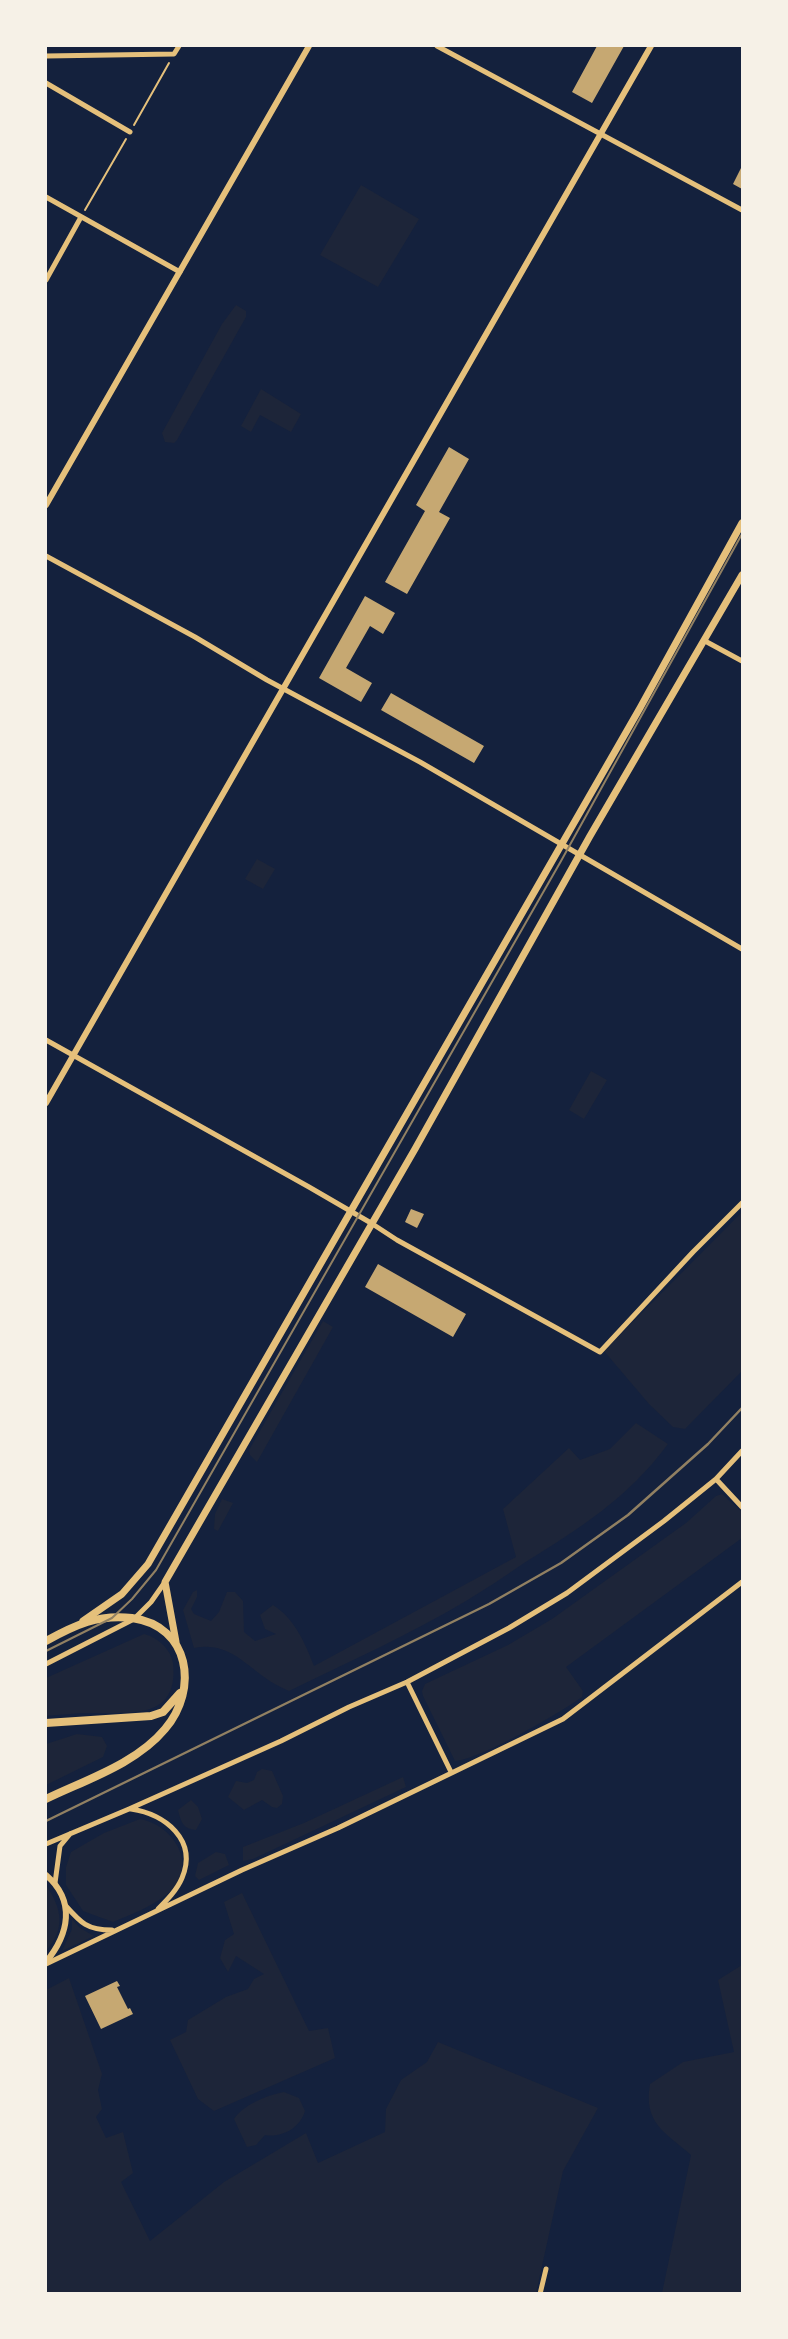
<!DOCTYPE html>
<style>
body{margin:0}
#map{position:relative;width:788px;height:2339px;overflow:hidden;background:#14213d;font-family:Arial,sans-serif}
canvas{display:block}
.frame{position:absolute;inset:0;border:47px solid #f6f1e7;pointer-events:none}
</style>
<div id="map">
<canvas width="788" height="2339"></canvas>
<div class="frame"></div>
</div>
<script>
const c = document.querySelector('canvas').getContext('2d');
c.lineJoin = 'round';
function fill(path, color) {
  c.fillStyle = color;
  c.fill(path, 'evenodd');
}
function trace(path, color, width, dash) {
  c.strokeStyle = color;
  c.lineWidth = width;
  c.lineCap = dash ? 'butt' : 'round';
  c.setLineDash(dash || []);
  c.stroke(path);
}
const green = new Path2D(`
 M361 185 419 219 378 287 320 255Z
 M236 305 246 311V317L177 440 174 443 165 442 162 433 222 324Z
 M261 389 301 414 291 432 260 415 251 432 241 426Z
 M257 859 275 869 263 889 245 879Z
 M591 1071 607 1080 584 1119 569 1110Z
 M742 1212V1371L685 1429 673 1427 649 1404 604 1351Z
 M323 1321 333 1327 257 1462 250 1455 249 1450Z
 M636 1423 668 1444C628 1498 580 1528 524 1563 505 1576 486 1589 466 1601 409 1635 348 1662 289 1691 280 1687 272 1683 264 1677 241 1660 225 1642 194 1648L183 1610 193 1592 197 1590V1597L191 1609 194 1614 211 1621 219 1612 227 1592H235L243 1601 244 1632 255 1641 276 1634 265 1629 260 1615 273 1605C295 1619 305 1643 314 1666L516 1557 503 1509 569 1448 580 1460 610 1449Z
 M722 1494 742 1512V1538L566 1667 583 1691 582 1697C560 1713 479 1760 455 1761L423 1696 422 1691 425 1684 508 1645 552 1619 686 1523 716 1496Z
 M222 1499 233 1503 218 1531 214 1529 215 1514Z
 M144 1634C157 1637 171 1649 173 1663 179 1721 130 1712 89 1713 75 1713 60 1715 46 1716V1678Z
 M77 1734 102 1737 107 1746 103 1757 46 1785V1744Z
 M262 1769 272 1771 283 1796 282 1804 277 1808 272 1807 262 1800 244 1810 228 1797 236 1781 247 1783 254 1780 257 1772Z
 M403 1777 406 1787 253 1859 243 1861V1847L304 1823Z
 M191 1800 198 1807 202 1819 196 1830C183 1829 181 1822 178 1810Z
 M140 1819C177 1826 200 1871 166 1895 151 1907 130 1915 113 1922L83 1911 66 1885V1867L71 1852 104 1833Z
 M216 1852 225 1854 229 1865 199 1880 195 1876 198 1863Z
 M46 1885C62 1909 66 1928 46 1951Z
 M242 1893 309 2031 328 2028 335 2058 214 2111 198 2099 170 2040 186 2032 188 2020 226 1997 248 1989 254 1979 264 1974 236 1956 228 1972 220 1958 225 1940 234 1934 224 1902Z
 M72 1919 80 1928 94 1936 62 1951 72 1929Z
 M742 1965V2293H662L691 2155C665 2132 643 2123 650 2084L683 2062 734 2052 718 1980Z
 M69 1978 102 2074 98 2090 102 2109 96 2117 106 2138 123 2132 133 2173 121 2182 150 2241 224 2182 306 2133 318 2163 385 2132 386 2109 401 2080 427 2062 438 2042 598 2108 563 2171 536 2293H46V1990Z
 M284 2092 299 2098 305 2111C300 2128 282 2138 265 2135L256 2145 247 2147 234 2119C243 2105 267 2095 284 2092Z`);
const building = new Path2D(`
 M597 46H624L592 103 572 92Z
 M742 166V189L733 184Z
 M449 447 469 459 439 512 450 518 407 594 385 582 425 511 416 505Z
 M365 596 395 613 383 634 370 626 346 668 372 683 361 702 319 678Z
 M391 693 484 746 474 763 381 710Z
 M411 1209 424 1214 417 1228 405 1222Z
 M378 1264 466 1314 453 1337 365 1287Z
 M117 1981 120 1986 117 1987 128 2009 130 2008 133 2014 101 2029 85 1996Z`);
const path = new Path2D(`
 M134 125 169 63
 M85 210 126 139`);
const minor = new Path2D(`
 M437 46 742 210
 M46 56 174 54 179 46
 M46 83 130 132
 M46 197 180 272
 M46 280 81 217
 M46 556 195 637 267 680 420 762 742 949
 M705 641 742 661
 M46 1040 309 1187 371 1223 397 1240 600 1352 693 1252 742 1203
 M716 1479 742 1507
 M46 1664 134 1619 151 1602 165 1582
 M407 1682 451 1772
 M131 1809C165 1814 198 1840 182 1878 177 1890 167 1900 158 1909
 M46 1844 129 1809 281 1741 349 1707 407 1682 509 1628 567 1593 664 1521 716 1479 742 1451
 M55 1883 60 1846 70 1834
 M65 1905C81 1923 87 1930 112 1930
 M46 1964 242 1870 338 1828 563 1719 742 1582
 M540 2294 546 2269`);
const tertiary = new Path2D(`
 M46 505 309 46
 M46 1103 651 46
 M46 1875C76 1901 69 1934 46 1962`);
const secondary = new Path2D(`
 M83 1621 122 1594 148 1564 640 708 742 523
 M176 1642 165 1582 415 1149 590 836 742 575`);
const primary = new Path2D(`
 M46 1641C75 1625 98 1614 132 1618 190 1626 199 1689 165 1729 136 1764 85 1780 46 1799
 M46 1723 151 1716 163 1712 180 1693`);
const tram = new Path2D(`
 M46 1651 112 1618 132 1599 156 1570 561 861 742 534`);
const rail = new Path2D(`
 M46 1821 489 1604 561 1563 628 1515 708 1444 742 1408`);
fill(green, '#1d2539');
fill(building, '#c6a872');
trace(path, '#e5c07b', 2);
trace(minor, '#e5c07b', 5);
trace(tertiary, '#e5c07b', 6);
trace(secondary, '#e5c07b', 7);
trace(primary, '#e5c07b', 8);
trace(tram, '#918062', 2);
trace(rail, '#918062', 2.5);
</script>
